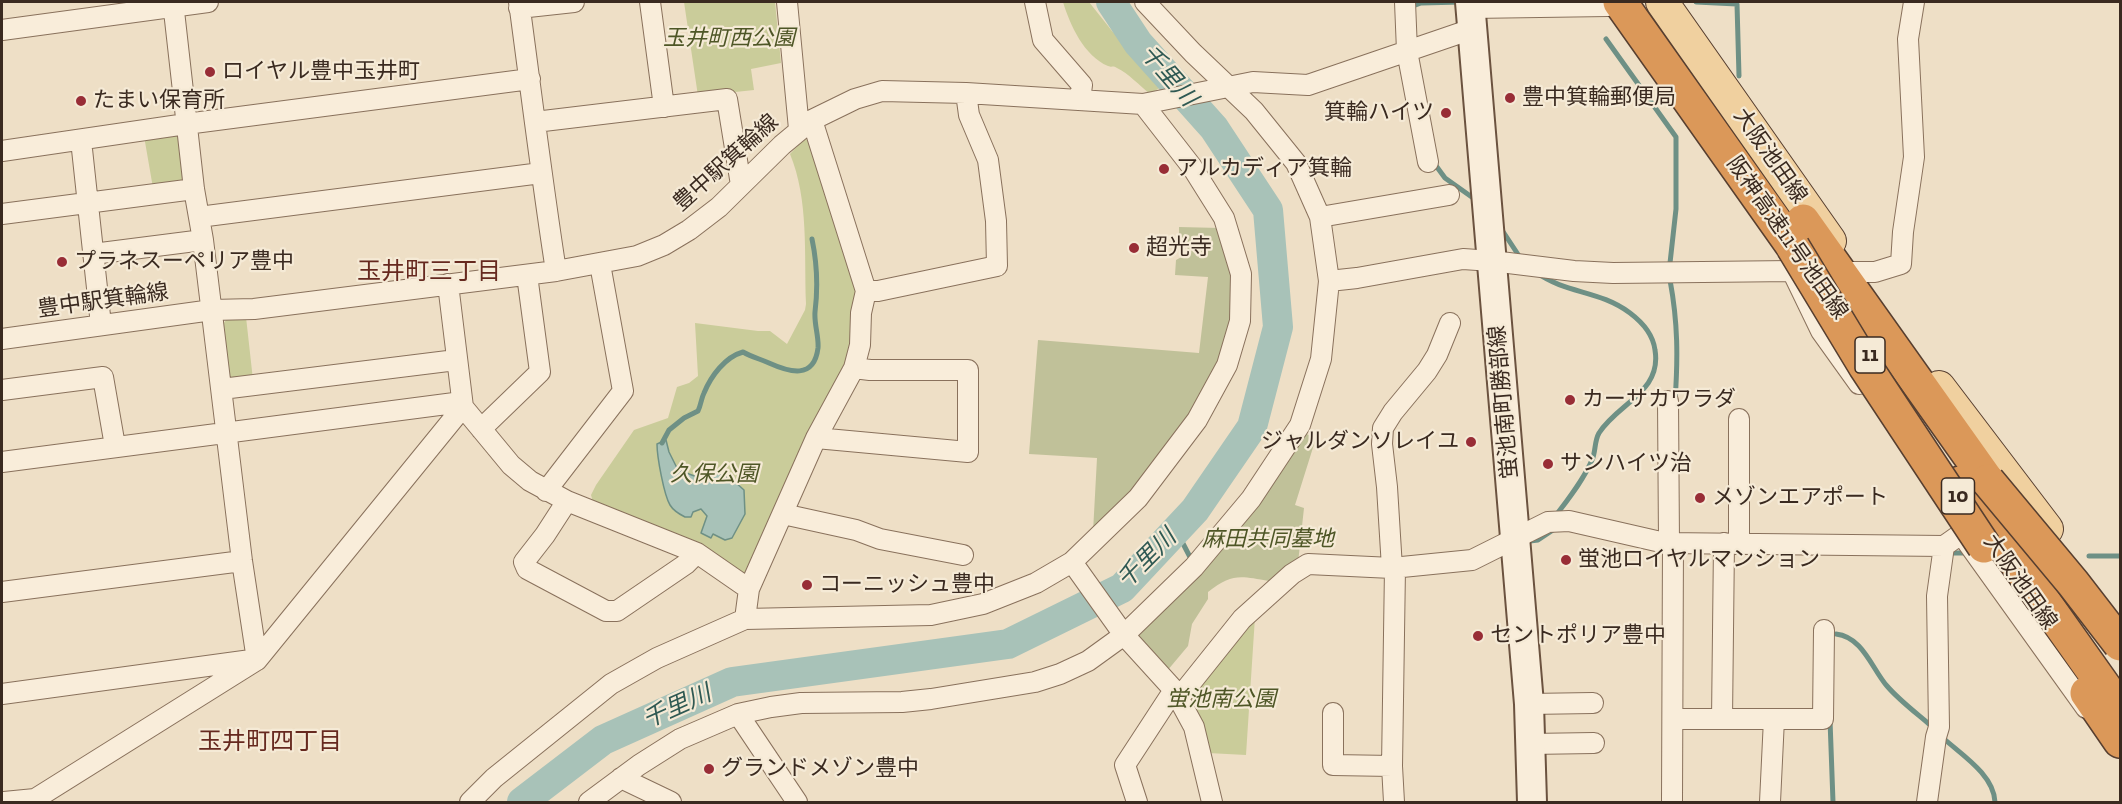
<!DOCTYPE html>
<meta charset="utf-8">
<style>
body{margin:0}
#map{position:relative;width:2122px;height:804px;overflow:hidden;background:#eedfc6;font-family:"Zilla Slab",serif}
canvas{display:block}
.frame{position:absolute;inset:0;border:3px solid #3a2a20;pointer-events:none}
</style>
<div id="map">
<canvas width="2122" height="804"></canvas>
<div class="frame"></div>
</div>
<script>
const c = document.querySelector('canvas').getContext('2d');
c.lineJoin = 'round';
function fill(path, color) {
  c.fillStyle = color;
  c.fill(path, 'evenodd');
}
function trace(path, color, width, dash) {
  c.strokeStyle = color;
  c.lineWidth = width;
  c.lineCap = dash ? 'butt' : 'round';
  c.setLineDash(dash || []);
  c.stroke(path);
}
function drawText(font, color, halo, rows, align = 'center') {
  c.font = font + ' "Zilla Slab","Noto Sans JP",serif';
  c.lineWidth = 4.5;
  c.setLineDash([]);
  c.textBaseline = 'middle';
  c.strokeStyle = halo;
  c.fillStyle = color;
  for (const [text, x, y, turn = 0] of rows) {
    c.save();
    c.translate(x, y);
    c.rotate((+turn || 0) * Math.PI / 180);
    c.textAlign = isNaN(turn) ? turn : align;
    if (halo) c.strokeText(text, 0, 0);
    c.fillText(text, 0, 0);
    c.restore();
  }
}
const green = new Path2D(`
 M684 2H775L781 63 751 69 754 90 698 96Z
 M1063 2H1089L1112 31 1144 63 1143 66 1161 87 1150 94C1140 86 1128 73 1117 68 1112 65 1113 68 1108 66 1084 56 1070 25 1063 2Z
 M171 133 179 138 184 179 182 183 153 188 144 136Z
 M804 139 808 140 820 171 859 292 851 364 751 575 744 577 594 506 591 495 596 485 634 430 668 418 677 387 689 383 698 376 695 323 758 331H770L787 344 805 310 806 304C804 254 809 200 790 154Z
 M246 317 253 380 227 378 221 327 226 320Z
 M1255 617 1246 755 1208 753 1187 697Z`);
const cemetery = new Path2D(`
 M1179 227 1220 228C1224 244 1232 260 1234 276 1235 285 1233 295 1233 304 1226 398 1155 468 1093 532L1097 458 1029 454 1038 340 1199 353 1208 277 1175 275 1176 260 1187 254V239L1179 237Z
 M1302 432 1316 438 1295 505 1304 508 1298 563 1283 570 1269 581C1240 576 1232 573 1208 592V599L1192 624 1188 646 1167 671 1138 636V627Z`);
const water = new Path2D(`
 M666 440 669 452 678 470 700 478 717 473 734 481 744 490 745 514 732 538 725 540 713 534 711 538 701 533 707 516 701 509 693 512 691 517H685C679 514 673 510 670 505 664 495 657 457 657 444Z`);
const stream = new Path2D(`
 M1696 2 1737 4 1739 76
 M1410 7 1421 3 1462 2
 M1606 39 1676 137V209L1670 263
 M1434 163 1445 178 1476 200
 M1500 227 1521 259
 M1537 273C1567 294 1599 290 1630 313 1642 322 1653 334 1655 350 1662 392 1618 403 1599 433 1594 442 1596 451 1592 460 1584 479 1569 498 1557 514
 M1670 280C1678 323 1678 358 1675 401
 M662 443 669 430 684 418 698 411C701 405 701 399 704 393 711 376 725 357 743 352 752 357 760 359 769 363 789 372 814 380 818 348 819 337 814 324 815 312 818 288 817 263 812 239
 M1176 530 1191 559
 M1530 541 1538 540 1553 530
 M1951 553H1963
 M2089 556H2120
 M1836 634C1863 637 1872 669 1887 686 1899 700 1915 712 1929 724
 M1830 720 1833 802
 M1943 738C1962 755 1994 775 1995 802`);
const river = new Path2D(`
 M522 802 603 740 732 682 1008 644 1122 588 1195 510 1252 427 1278 327 1268 210 1214 128 1138 43 1111 2`);
const street = new Path2D(`
 M173 2 194 189 203 240 242 561 257 660
 M519 2C531 91 542 181 556 271
 M650 2 664 107
 M787 2 799 129
 M1035 2 1043 40 1082 85 1080 100
 M1405 2 1407 51 1428 162
 M519 8 574 2
 M1471 8 1608 6
 M2 30 208 2
 M535 122 727 99 741 185
 M81 140 101 325
 M2 151 186 124 530 79
 M2 214 194 189
 M199 217 541 173
 M1320 217 1449 195
 M93 254 203 240
 M1852 272H1875L1901 264 1903 232 1914 157 1908 39 1914 2
 M1329 281 1357 278 1463 259 1492 261 1574 271 1613 273 1792 271 1821 331 1859 384
 M448 284 463 407 511 465 530 481 567 501 697 553 749 589 745 619
 M866 291H878L997 266 996 221 988 160 969 115 966 93
 M2 339 212 310 254 309 556 271 637 256 664 245 689 230 719 207 782 145 812 120 855 99 882 91 966 93 1143 104 1253 82 1308 85 1472 29
 M222 389 456 360
 M2 390 103 377 115 446
 M1668 401 1669 543
 M1739 419V543
 M481 429 540 372 527 275
 M816 438 968 452V370H870L854 368
 M2 462 462 402
 M546 491 623 391 600 264
 M567 501 545 535 524 562 527 569 606 611H617L686 564 697 553
 M783 514 856 530 880 539 963 555
 M1967 542 2086 708
 M1072 562 1124 635 1174 690 1194 727 1212 802
 M1392 568 1387 487 1382 444 1383 428 1393 412 1427 371 1437 355 1450 323
 M749 589 816 438 854 368 860 345 861 313 866 291 812 120
 M2 592 242 561
 M2 694 251 660
 M1178 699 1242 619 1292 574 1308 564 1392 568 1472 560 1548 522 1569 521 1665 543 1944 546 1961 534
 M1529 704 1593 703
 M1333 713V765L1392 766
 M738 714 797 802
 M1674 719H1823L1824 630
 M1722 719 1724 543
 M1530 744 1594 743
 M621 778 671 802
 M4 802 35 799 257 660 463 407
 M470 802 494 778 611 684 657 658 745 619 931 615 983 604 1036 583 1072 562 1138 498 1197 420 1227 365 1240 321 1241 274 1224 218 1192 167 1143 104
 M589 802 639 765 680 739 738 714 771 707 801 703 902 702 931 699 1035 682 1060 674 1088 661 1124 635 1194 567 1251 499 1300 425 1321 359 1329 281 1320 217 1296 163 1254 111 1193 53 1145 2
 M1137 802 1125 765 1174 690
 M1394 802 1392 766 1395 568
 M1672 802 1673 543
 M1770 802 1774 719
 M1927 802 1936 737 1939 727 1937 596 1944 546`);
const secondary = new Path2D(`
 M1470 2 1529 704 1532 802`);
const primary = new Path2D(`
 M1662 2 1830 241
 M1939 387 2047 529`);
const highway = new Path2D(`
 M1620 2 1809 269
 M1803 221 2004 504
 M1960 483 2120 709
 M2087 693 2120 741`);
const highwayBridge = new Path2D(`
 M1793 247 1865 366 1984 546
 M1988 481 2073 583 2120 644`);
const markers = [
 [210,72,6,"#982d36"],
 [1510,98,6,"#982d36"],
 [81,101,6,"#982d36"],
 [1446,113,6,"#982d36"],
 [1164,169,6,"#982d36"],
 [1134,248,6,"#982d36"],
 [62,262,6,"#982d36"],
 [1570,400,6,"#982d36"],
 [1471,442,6,"#982d36"],
 [1548,464,6,"#982d36"],
 [1700,498,6,"#982d36"],
 [1566,560,6,"#982d36"],
 [807,585,6,"#982d36"],
 [1478,636,6,"#982d36"],
 [709,769,6,"#982d36"]
];
const shields = [
 [1870,355,30],
 [1958,496,33]
];
const shieldNames = [
 ["11",1870,355],
 ["10",1958,496]
];
const parkNames = [
 ["玉井町西公園",729,39],
 ["久保公園",714,475],
 ["麻田共同墓地",1268,540],
 ["蛍池南公園",1221,700]
];
const poiNames = [
 ["ロイヤル豊中玉井町",222,72],
 ["豊中箕輪郵便局",1522,98],
 ["たまい保育所",93,101],
 ["箕輪ハイツ",1434,113,"right"],
 ["アルカディア箕輪",1176,169],
 ["超光寺",1146,248],
 ["プラネスーペリア豊中",74,262],
 ["カーサカワラダ",1582,400],
 ["ジャルダンソレイユ",1459,442,"right"],
 ["サンハイツ治",1560,464],
 ["メゾンエアポート",1712,498],
 ["蛍池ロイヤルマンション",1578,560],
 ["コーニッシュ豊中",819,585],
 ["セントポリア豊中",1490,636],
 ["グランドメゾン豊中",721,769]
];
const streetNames = [
 ["大阪池田線",1770,156,55],
 ["豊中駅箕輪線",726,163,-42],
 ["阪神高速11号池田線",1787,238,55],
 ["豊中駅箕輪線",103,301,-8],
 ["蛍池南町勝部線",1504,402,-95],
 ["大阪池田線",2020,582,55]
];
const waterNames = [
 ["千里川",1168,76,49],
 ["千里川",1147,559,-45],
 ["千里川",677,707,-24]
];
const neighbourhoodNames = [
 ["玉井町三丁目",429,272],
 ["玉井町四丁目",270,742]
];
fill(green, '#cacc9a');
fill(cemetery, '#c0c199');
fill(water, '#a8c2b8');
trace(water, '#6e9085', 1.5);
trace(stream, '#6e9085', 5);
trace(river, '#a8c2b8', 30);
trace(street, '#89715c', 22);
trace(secondary, '#6b523f', 32);
trace(primary, '#573f30', 34);
trace(highway, '#573f30', 36);
trace(street, '#f9edda', 20);
trace(secondary, '#f9edda', 28);
trace(primary, '#f0d09f', 32);
trace(highway, '#db9859', 33);
trace(highwayBridge, '#573f30', 36, []);
trace(highwayBridge, '#db9859', 33);
for (const [x, y, r, color] of markers) {
  const dot = new Path2D();
  dot.arc(x, y, r, 0, 2 * Math.PI);
  c.fillStyle = color;
  c.fill(dot);
  trace(dot, '#f5ead6', 2);
}
for (const [x, y, w] of shields) {
  const box = new Path2D();
  box.roundRect(x - w / 2, y - 18, w, 36, 4.5);
  c.fillStyle = '#f5ead6';
  c.fill(box);
  trace(box, '#3a2a20', 1.5);
}
drawText('bold 21px', '#3a2a20', null, shieldNames);
drawText('italic 22px', '#4e5626', '#f5ead6', parkNames);
drawText('22px', '#3a2a20', '#f5ead6', poiNames, 'left');
drawText('22px', '#3a2a20', '#f5ead6', streetNames);
drawText('italic 24px', '#2f5953', '#f5ead6', waterNames);
drawText('24px', '#66291f', '#f5ead6', neighbourhoodNames);
</script>
